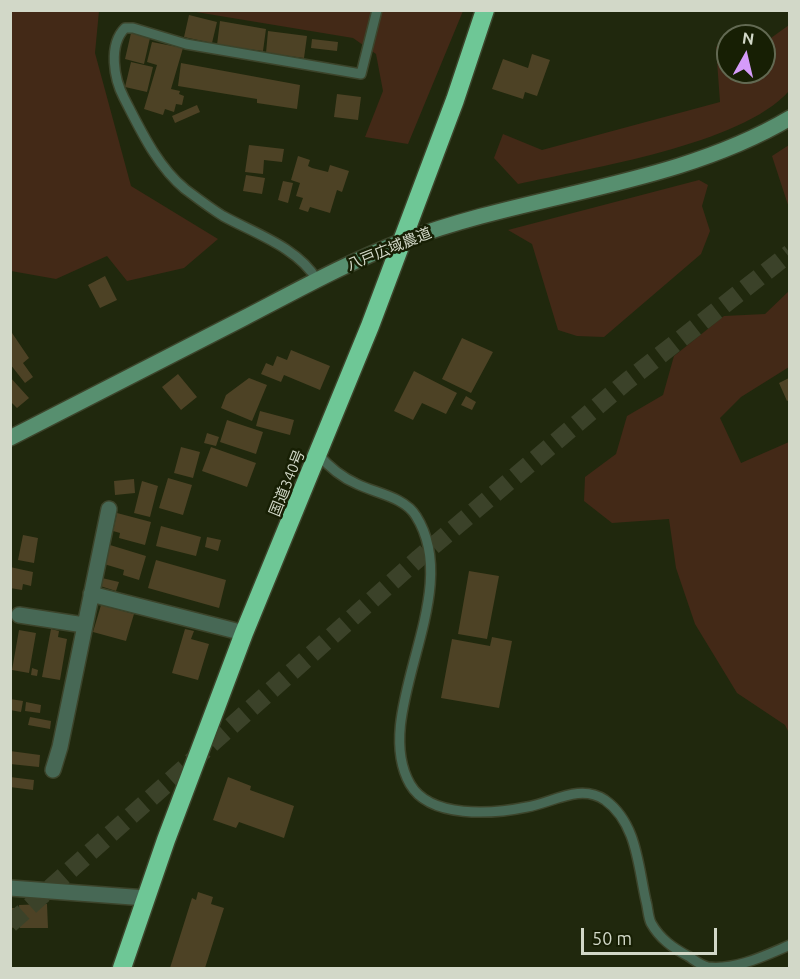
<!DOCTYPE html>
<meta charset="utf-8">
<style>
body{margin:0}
#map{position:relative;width:800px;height:979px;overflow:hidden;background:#20280d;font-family:Ubuntu,sans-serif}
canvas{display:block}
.frame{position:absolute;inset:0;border:12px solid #d2d8c8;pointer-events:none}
.north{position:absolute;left:716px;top:24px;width:60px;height:60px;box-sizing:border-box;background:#171f04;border:2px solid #626952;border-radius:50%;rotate:8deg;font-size:16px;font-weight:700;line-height:24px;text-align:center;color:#d2d8c8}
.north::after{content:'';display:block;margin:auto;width:21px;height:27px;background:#d59bfa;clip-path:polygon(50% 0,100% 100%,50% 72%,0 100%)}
.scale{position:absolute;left:581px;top:928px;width:136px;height:27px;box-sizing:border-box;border:3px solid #d2d8c8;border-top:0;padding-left:8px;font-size:18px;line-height:21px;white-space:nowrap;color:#d2d8c8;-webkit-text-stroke:4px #171f04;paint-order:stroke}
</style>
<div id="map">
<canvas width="800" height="979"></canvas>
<div class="frame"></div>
<div class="north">N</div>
<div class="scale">50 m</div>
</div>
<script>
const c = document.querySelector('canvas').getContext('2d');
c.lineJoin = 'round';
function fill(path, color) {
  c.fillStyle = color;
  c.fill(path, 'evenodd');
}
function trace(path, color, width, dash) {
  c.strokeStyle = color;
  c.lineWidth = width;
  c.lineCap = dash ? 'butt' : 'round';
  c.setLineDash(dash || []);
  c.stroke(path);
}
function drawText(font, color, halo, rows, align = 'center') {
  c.font = font + ' Ubuntu,"Noto Sans JP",sans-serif';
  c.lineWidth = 5;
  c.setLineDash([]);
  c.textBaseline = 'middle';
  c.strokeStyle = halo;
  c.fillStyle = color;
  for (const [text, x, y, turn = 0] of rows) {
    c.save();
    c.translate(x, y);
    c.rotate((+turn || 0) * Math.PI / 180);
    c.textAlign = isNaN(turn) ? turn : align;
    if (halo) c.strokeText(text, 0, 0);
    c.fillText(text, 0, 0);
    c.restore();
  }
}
const green = new Path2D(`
 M10 11H99L95 53 131 186 218 239 184 268 127 281 107 256 56 279 11 271Z
 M190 11H463L408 144 365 137 383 91 376 54 353 38Z
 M789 25V91C741 145 590 168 518 184L494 158 503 134 542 150 720 102 716 47 728 37V72H764V43Z
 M789 145V208L772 156Z
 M699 180 708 185 702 206 710 231 701 254 604 337 577 336 558 330 532 244 508 230Z
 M789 291V367L741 397 720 418 741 463 789 442V733L785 725 737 693 695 624 676 568 669 519 612 523 584 501 585 477 616 454 627 416 663 395 674 356 724 316 765 314Z`);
const building = new Path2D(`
 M189 15 217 22 212 43 184 37Z
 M220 21 266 29 263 51 217 45Z
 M268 31 307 36 304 58 266 53Z
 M131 33 150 38 144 64 125 59Z
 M312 39 338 42 337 51 311 48Z
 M152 42 183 48 171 89 180 91 179 94 184 96 182 105 176 104 174 112 165 109 163 115 144 109 157 65 147 62Z
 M532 54 550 60 537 96 525 92 523 99 492 89 503 59 528 68Z
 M131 62 153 67 147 92 125 87Z
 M181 63 300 85 297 109 257 103V99L178 86Z
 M337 94 361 97 358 120 334 117Z
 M197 105 200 112 175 123 172 116Z
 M249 145 284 149 282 162 264 160 263 174 245 172Z
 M298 156 310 160 308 166 312 168 328 172 330 165 349 171 342 192 337 190 330 213 310 207 308 212 299 209 303 198 296 196 300 183 291 180Z
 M246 175 265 178 262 194 243 191Z
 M283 181 293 183 288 203 278 200Z
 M105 276 117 300 100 308 88 285Z
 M10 330 29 358 23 363 33 377 25 383 10 364Z
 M462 338 493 352 471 393 442 379Z
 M291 350 330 366 320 390 284 375 281 382 261 374 266 363 273 366 277 356 287 360Z
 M414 371 457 393 446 414 422 403 413 420 394 411Z
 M178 374 197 397 181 410 162 387Z
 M10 377 29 398 17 408 10 401Z
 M249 378 267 385 252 421 221 408 226 395Z
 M789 378V400L787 401 779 383Z
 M466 396 476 402 472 410 461 405Z
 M260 411 294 420 290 435 256 426Z
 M227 420 263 432 256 454 220 442Z
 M207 433 219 437 216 446 204 443Z
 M181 447 200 452 193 478 174 473Z
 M211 447 256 463 247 487 202 471Z
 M168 478 192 485 183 515 159 508Z
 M134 479 135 493 115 495 114 481Z
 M142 481 158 486 150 517 134 513Z
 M117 513 151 522 145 545 119 538 120 533 113 531Z
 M161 526 201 537 196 556 156 546Z
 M23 535 38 538 34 563 18 560Z
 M207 537 221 540 218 551 205 547Z
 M110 545 146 556 139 580 123 575 124 570 104 564Z
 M156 560 226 580 219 608 148 588Z
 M10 567 33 572 31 586 23 584 22 590 10 588Z
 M469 571 499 576 487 639 458 634Z
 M102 578 119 582 116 591 100 586Z
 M101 605 134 614 126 641 93 632Z
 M51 629 59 631 58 637 67 639 60 680 42 677Z
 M185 629 194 631 191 639 209 644 198 680 172 673Z
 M19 630 36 633 29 673 12 670Z
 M492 637 512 641 499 708 441 698 452 639 490 646Z
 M32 668 38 670 37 676 31 675Z
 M10 699 23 701 21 712 10 710Z
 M26 702 41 705 40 713 25 711Z
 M30 717 51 721 50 729 28 725Z
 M10 751 40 755 39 767 10 764Z
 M10 777 34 780 33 790 10 787Z
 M228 777 251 786 250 790 294 806 284 838 239 822 236 828 213 820Z
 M198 892 213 897 211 904 224 908 205 968H170L192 898 196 900Z
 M47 904 48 928H20L19 905Z
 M10 908H16L17 927 10 928Z`);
const highwayTunnel = new Path2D(`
 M10 924 419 558 626 382 790 253`);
const lane = new Path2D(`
 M317 280C299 248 254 233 223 216 210 208 197 198 185 189 157 166 140 129 124 98 114 79 108 45 125 28H133L186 44 361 74 377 10
 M318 454C329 467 341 477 357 484 375 493 405 497 416 516 466 595 369 712 410 784 430 819 493 814 527 807 552 803 580 783 605 800 637 823 638 866 646 901 648 908 648 917 651 923 660 939 673 948 688 956 693 959 701 966 708 967 736 970 764 956 790 945`);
const street = new Path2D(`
 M91 594 244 633
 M19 615 84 625
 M53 770 60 747 109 509
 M10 888 146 898`);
const secondary = new Path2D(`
 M10 438C88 398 166 358 244 318 296 291 348 262 403 241 528 193 673 187 790 118`);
const highway = new Path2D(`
 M122 968 166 840 244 633 370 326 455 100 485 10`);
const streetNames = [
 ["八戸広域農道",389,249,-22],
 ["国道340号",287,483,-68]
];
fill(green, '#432917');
fill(building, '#4d4225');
trace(highwayTunnel, '#3b4229', 18, [18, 9]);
trace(lane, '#3c442b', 12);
trace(street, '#3c442b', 18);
trace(secondary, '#3c442b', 18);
trace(highway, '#3c442b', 21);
trace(lane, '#476855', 9);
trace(street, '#476855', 15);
trace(secondary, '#578f6f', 15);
trace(highway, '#6ec796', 18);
drawText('15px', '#d2d8c8', '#171f04', streetNames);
</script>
